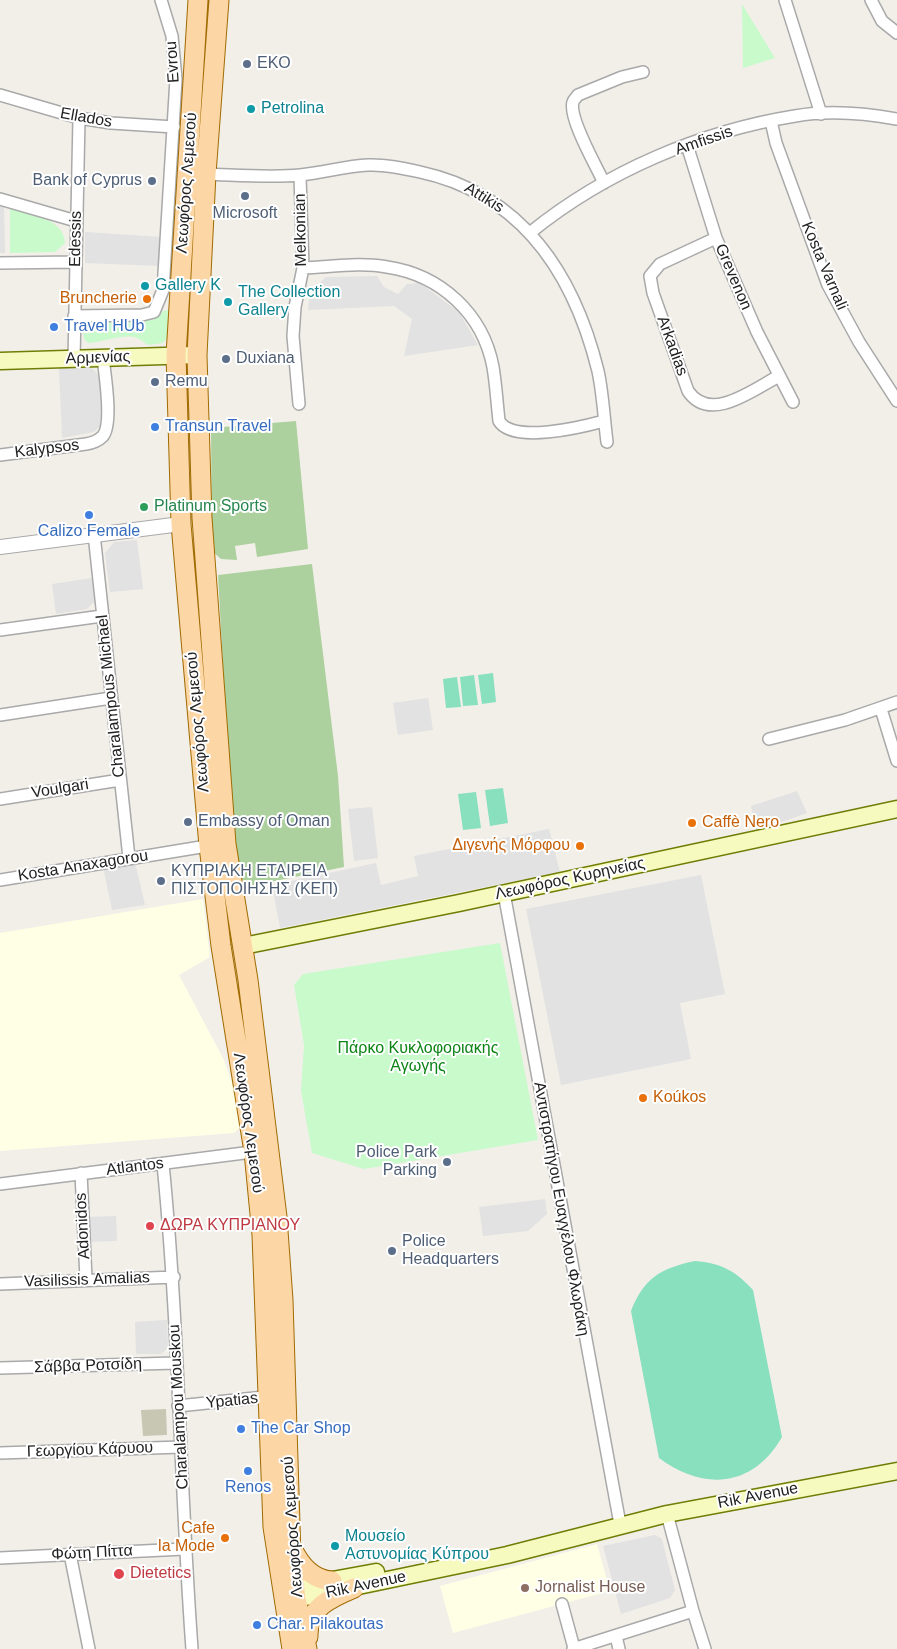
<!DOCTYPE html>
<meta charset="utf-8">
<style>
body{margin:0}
canvas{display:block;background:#f2efe9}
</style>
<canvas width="897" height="1649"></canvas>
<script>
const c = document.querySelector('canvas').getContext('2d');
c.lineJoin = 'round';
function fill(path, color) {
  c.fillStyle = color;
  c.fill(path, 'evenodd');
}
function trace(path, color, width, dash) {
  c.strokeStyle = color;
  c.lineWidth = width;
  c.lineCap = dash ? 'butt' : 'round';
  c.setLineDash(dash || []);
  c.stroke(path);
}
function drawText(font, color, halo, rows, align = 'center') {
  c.font = font + ' Arial,sans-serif';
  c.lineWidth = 4;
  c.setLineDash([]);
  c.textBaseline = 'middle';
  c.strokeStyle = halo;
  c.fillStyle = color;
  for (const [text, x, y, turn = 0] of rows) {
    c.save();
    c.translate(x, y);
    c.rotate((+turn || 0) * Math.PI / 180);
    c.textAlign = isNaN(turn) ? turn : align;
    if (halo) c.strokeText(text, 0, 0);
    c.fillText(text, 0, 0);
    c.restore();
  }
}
const education = new Path2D(`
 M203 899 210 957 179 975 224 1060 236 1094 242 1126 234 1133 0 1151V933Z
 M597 1544 610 1591 453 1633 440 1586Z`);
const construction = new Path2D(`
 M166 1409 167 1435 143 1436 141 1410Z`);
const forest = new Path2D(`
 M296 421 308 549 257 557 255 543 235 546 237 560 221 559 212 551 211 428Z
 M312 564 338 776 344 867 240 888 231 813 218 575Z`);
const park = new Path2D(`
 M742 4 775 58 743 68Z
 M10 208C30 215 64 218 65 243L55 252 10 253Z
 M169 310 170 334 163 343 148 345C144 343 141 339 137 338 126 333 99 343 88 343L84 339 83 330 89 321 153 320 163 311Z
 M500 943 538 1140 364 1169 312 1153 301 1091 304 1045 294 985 303 974Z`);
const pitch = new Path2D(`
 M493 673 496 702 482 704 478 675Z
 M474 675 478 705 463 706 460 677Z
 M457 677 461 707 446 708 443 679Z
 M503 788 508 823 490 826 485 790Z
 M476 792 481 828 463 830 458 794Z
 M695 1261C721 1263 736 1271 753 1290L782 1437C753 1488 703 1491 659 1458L631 1311C644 1278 661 1268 695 1261Z`);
const parking = new Path2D(`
 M0 206 4 207 5 253H0Z
 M85 232 161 237 159 266 85 263Z
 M377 276 384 287 398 294 407 284 420 283 459 312 478 345 404 356 412 319 394 306 308 310 310 292 326 277Z
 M84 366 93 369 101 378 102 424 94 432 62 438 59 368Z
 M137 540 143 589 110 592 105 553 114 542Z
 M92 578 95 601 87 609 56 614 52 584Z
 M428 698 433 730 398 735 393 703Z
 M797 791 807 813 756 831 751 806Z
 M372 807 378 858 354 861 348 809Z
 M549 829 560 872 280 928 272 885 376 863 381 885 418 876 414 856Z
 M135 862 145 905 112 910 103 867Z
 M701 875 725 994 680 1003 691 1059 561 1085 526 909Z
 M545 1199 547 1214 528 1231 483 1236 479 1207Z
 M116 1216 117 1241 88 1242 87 1217Z
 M167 1320 168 1348 161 1354H136L135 1322Z
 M655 1535 662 1539 675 1590 670 1598 621 1614 603 1546Z`);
const minor = new Path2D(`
 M785 0 821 114
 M871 0 882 21 897 33
 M0 95 79 118 111 123 174 127
 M771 121 776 143 828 285 859 342 897 401
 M687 145 716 238 757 332 793 402
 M206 174C237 175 270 178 300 175 323 173 345 166 368 165 385 164 403 168 420 172 522 194 574 274 598 371 603 394 604 419 607 442
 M604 183C597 167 568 118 573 102 574 99 576 98 578 95L622 77 643 72
 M0 199 76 221
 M531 232C605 172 701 131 795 116 828 110 864 113 897 119
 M716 238 660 264 650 276 653 293 688 391C710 424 754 389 779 376
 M0 263 75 262
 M303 268C331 267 360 262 387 267 441 275 483 314 493 367 496 385 497 403 499 421 513 444 582 427 604 421
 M74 316 142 315 154 312 163 290 176 79 172 36 161 0
 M74 359 79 118
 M299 404 293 336 295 307 303 268 300 176
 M0 455 86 444C93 443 98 441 103 436 113 423 105 375 103 358
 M94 534 129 858
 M0 630 102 616
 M881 709 897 761
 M0 715 111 698
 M769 739 845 720 897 702
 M0 799 120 780
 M0 880 213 845
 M504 893 620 1524
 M163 1164C179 1325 180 1487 192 1649
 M81 1173 86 1279
 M0 1184 260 1151
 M0 1284 174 1277
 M0 1368 175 1363
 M178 1406 274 1396
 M0 1453 181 1447
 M667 1514 693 1611 705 1649
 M70 1554 89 1649
 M0 1558 184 1549
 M562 1604 574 1648
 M616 1636 619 1649
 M573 1649 693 1611`);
const tertiary = new Path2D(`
 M0 547 181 524`);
const secondary = new Path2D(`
 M0 361 197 355
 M243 946 459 903 897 809
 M294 1587 376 1572
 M296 1599 507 1555 667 1514 897 1471`);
const primary = new Path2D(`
 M198 0 176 355 181 524 209 846 221 946 254 1152 262 1235 273 1527 292 1649
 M219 0 206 174 197 355 202 518 226 844 248 980 277 1217 283 1300 291 1556 296 1599 307 1649
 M292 1548C300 1565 312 1580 332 1581
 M308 1637C307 1608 330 1598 354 1588`);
const markers = [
 [247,64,5,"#5c6f8a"],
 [251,109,5,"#0f9aa8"],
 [152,181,5,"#5c6f8a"],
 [245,196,5,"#5c6f8a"],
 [145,286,5,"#0f9aa8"],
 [147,299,5,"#e8710a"],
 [228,302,5,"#0f9aa8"],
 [54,327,5,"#3f7fe0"],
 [226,359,5,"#5c6f8a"],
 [155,382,5,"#5c6f8a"],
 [155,427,5,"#3f7fe0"],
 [144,507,5,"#2e9e5b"],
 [89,515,5,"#3f7fe0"],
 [188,822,5,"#5c6f8a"],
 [692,823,5,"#e8710a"],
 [580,846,5,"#e8710a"],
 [161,881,5,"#5c6f8a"],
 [643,1098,5,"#e8710a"],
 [447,1162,5,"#5c6f8a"],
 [150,1226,5,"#e0444e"],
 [392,1251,5,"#5c6f8a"],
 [241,1429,5,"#3f7fe0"],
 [248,1471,5,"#3f7fe0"],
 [225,1538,5,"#e8710a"],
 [335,1546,5,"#0f9aa8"],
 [119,1574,6,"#e0444e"],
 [525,1588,5,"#8d6e63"],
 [257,1625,5,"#3f7fe0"]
];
const streetNames = [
 ["Evrou",173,62,-94],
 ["Ellados",86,118,10],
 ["Amfissis",704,141,-19],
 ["Λεωφόρος Λεμεσού",187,183,-86],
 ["Attikis",484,198,32],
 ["Melkonian",301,230,-91],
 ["Edessis",76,239,-89],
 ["Kosta Varnali",824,266,67],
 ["Grevenon",733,277,67],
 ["Arkadias",672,346,70],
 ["Αρμενίας",98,358,-2],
 ["Kalypsos",47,449,-7],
 ["Charalampous Michael",111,696,-96],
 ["Λεωφόρος Λεμεσού",198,722,-95],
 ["Voulgari",60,789,-9],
 ["Kosta Anaxagorou",83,866,-9],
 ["Λεωφόρος Κυρηνείας",570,879,-12],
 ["Λεωφόρος Λεμεσού",248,1123,82],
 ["Atlantos",135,1167,-7],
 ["Αντιστρατήγου Ευαγγέλου Φλωράκη",561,1209,80],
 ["Adonidos",83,1226,-93],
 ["Vasilissis Amalias",87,1280,-2],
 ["Σάββα Ροτσίδη",88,1366,-2],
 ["Ypatias",232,1401,-6],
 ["Charalampou Mouskou",179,1407,-93],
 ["Γεωργίου Κάρυου",90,1450,-2],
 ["Rik Avenue",758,1496,-11],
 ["Λεωφόρος Λεμεσού",293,1527,-94],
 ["Φώτη Πίττα",92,1553,-3],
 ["Rik Avenue",366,1585,-12]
];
const serviceNames = [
 ["EKO",257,64],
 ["Bank of Cyprus",142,181,"right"],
 ["Microsoft",245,214,"center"],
 ["Duxiana",236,359],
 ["Remu",165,382],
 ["Embassy of Oman",198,822],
 ["ΚΥΠΡΙΑΚΗ ΕΤΑΙΡΕΙΑ",171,872],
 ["ΠΙΣΤΟΠΟΙΗΣΗΣ (ΚΕΠ)",171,890],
 ["Police Park",437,1153,"right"],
 ["Parking",437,1171,"right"],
 ["Police",402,1242],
 ["Headquarters",402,1260]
];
const cultureNames = [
 ["Petrolina",261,109],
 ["Gallery K",155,286],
 ["The Collection",238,293],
 ["Gallery",238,311],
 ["Μουσείο",345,1537],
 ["Αστυνομίας Κύπρου",345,1555]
];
const foodNames = [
 ["Bruncherie",137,299],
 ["Caffè Nero",702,823,"left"],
 ["Διγενής Μόρφου",570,846],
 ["Koúkos",653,1098,"left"],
 ["Cafe",215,1529],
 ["la Mode",215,1547]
];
const shopNames = [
 ["Travel HUb",64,327],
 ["Transun Travel",165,427],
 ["Calizo Female",89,532,"center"],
 ["The Car Shop",251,1429],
 ["Renos",248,1488,"center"],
 ["Char. Pilakoutas",267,1625]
];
const leisureNames = [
 ["Platinum Sports",154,507]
];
const parkNames = [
 ["Πάρκο Κυκλοφοριακής",418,1049],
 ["Αγωγής",418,1067]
];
const healthNames = [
 ["ΔΩΡΑ ΚΥΠΡΙΑΝΟΥ",160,1226],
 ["Dietetics",130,1574]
];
const educationNames = [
 ["Jornalist House",535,1588]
];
fill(education, '#ffffe5');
fill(construction, '#c7c7b4');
fill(forest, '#add19e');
fill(park, '#c8facc');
fill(pitch, '#88e0be');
fill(parking, '#e2e2e2');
trace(minor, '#a9a9a9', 14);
trace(tertiary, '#a9a9a9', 16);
trace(secondary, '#707d05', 19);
trace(primary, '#a06b00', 21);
trace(minor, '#fff', 11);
trace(tertiary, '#fff', 14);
trace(secondary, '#f7fabf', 16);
trace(primary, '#fcd6a4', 19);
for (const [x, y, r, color] of markers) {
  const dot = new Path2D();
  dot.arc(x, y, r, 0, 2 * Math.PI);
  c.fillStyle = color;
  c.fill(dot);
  trace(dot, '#fff', 2);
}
drawText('16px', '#222', '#fff', streetNames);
drawText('16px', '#4e5e75', '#fff', serviceNames, 'left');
drawText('16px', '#0d838f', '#fff', cultureNames, 'left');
drawText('16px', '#c56008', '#fff', foodNames, 'right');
drawText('16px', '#366cbe', '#fff', shopNames, 'left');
drawText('16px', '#27864d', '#fff', leisureNames, 'left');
drawText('16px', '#0c8416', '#fff', parkNames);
drawText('16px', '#be3a42', '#fff', healthNames, 'left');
drawText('16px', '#785e54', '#fff', educationNames, 'left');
</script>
